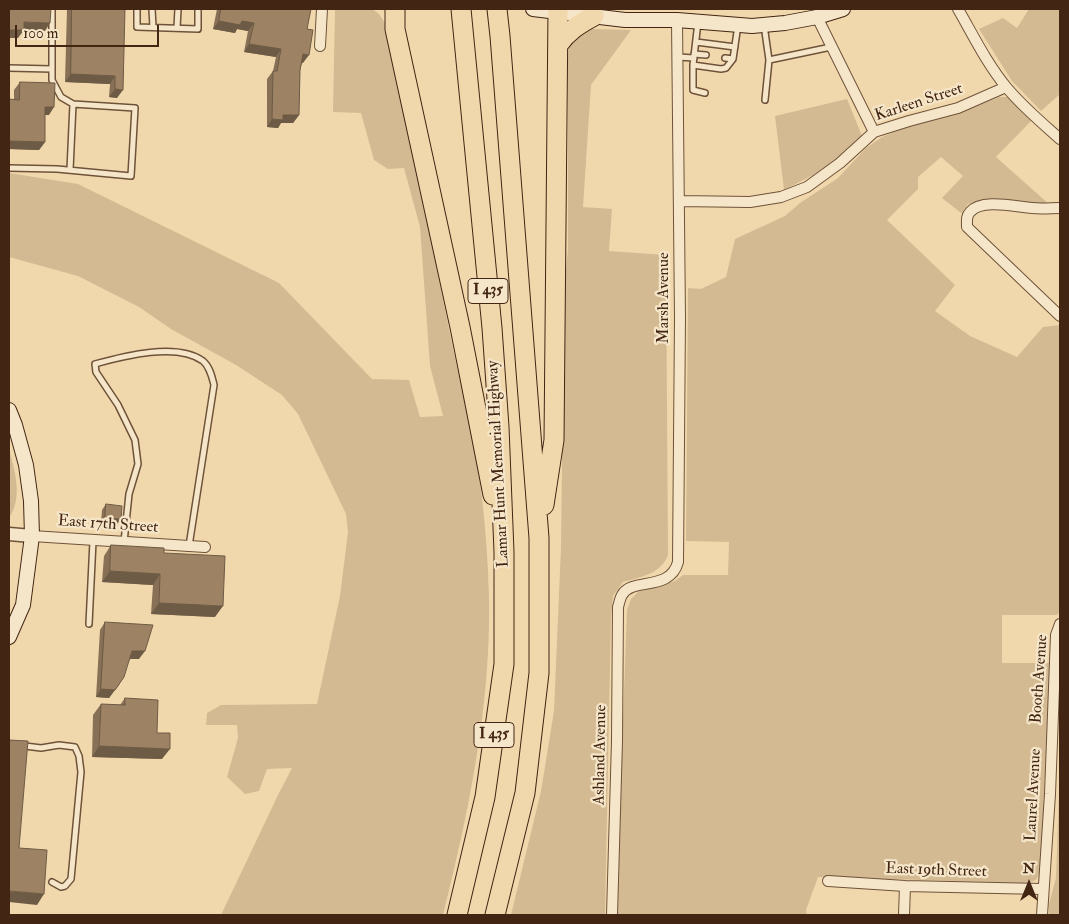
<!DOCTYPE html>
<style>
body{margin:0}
#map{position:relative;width:1069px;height:924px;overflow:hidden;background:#f1d8ac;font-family:"IM FELL Double Pica",serif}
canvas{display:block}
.frame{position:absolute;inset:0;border:10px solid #422513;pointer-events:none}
.north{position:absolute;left:1004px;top:859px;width:50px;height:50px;-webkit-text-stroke:4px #f6e6c9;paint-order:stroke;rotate:0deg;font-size:14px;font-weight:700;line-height:20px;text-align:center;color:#422513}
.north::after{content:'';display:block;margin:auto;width:18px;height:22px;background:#422513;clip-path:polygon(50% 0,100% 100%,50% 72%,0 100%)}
.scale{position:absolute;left:15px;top:25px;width:144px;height:22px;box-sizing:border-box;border:2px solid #422513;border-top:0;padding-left:6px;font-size:15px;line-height:18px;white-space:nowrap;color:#422513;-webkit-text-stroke:4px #f6e6c9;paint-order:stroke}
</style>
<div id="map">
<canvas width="1069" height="924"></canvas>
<div class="frame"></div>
<div class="north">N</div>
<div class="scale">100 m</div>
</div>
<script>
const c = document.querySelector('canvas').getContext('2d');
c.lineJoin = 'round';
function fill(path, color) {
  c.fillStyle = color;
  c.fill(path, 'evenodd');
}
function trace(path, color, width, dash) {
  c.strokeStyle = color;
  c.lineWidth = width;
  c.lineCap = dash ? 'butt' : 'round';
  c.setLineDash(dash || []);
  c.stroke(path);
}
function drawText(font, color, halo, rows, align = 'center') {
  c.font = font + ' "IM FELL Double Pica",serif';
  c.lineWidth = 4.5;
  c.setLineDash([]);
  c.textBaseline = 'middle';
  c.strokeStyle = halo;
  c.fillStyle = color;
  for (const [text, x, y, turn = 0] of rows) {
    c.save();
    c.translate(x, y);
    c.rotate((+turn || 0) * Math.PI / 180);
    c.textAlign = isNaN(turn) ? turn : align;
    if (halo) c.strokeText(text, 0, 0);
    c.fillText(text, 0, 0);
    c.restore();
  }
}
const green = new Path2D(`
 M335 9H372L379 14 387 26C408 127 429 228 449 329 460 385 476 441 482 498 486 531 488 564 489 597 491 705 469 811 443 915H221L278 795 292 768 267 769 259 791 245 794 227 777 238 738 237 725H206L207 713 221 705 317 704 340 596 348 532 346 514 298 414 282 395 236 365 171 329 139 307 78 276 9 257V173L78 184 279 283 372 379 409 380 420 417 443 416 430 366 420 227 404 168 388 169 374 160 361 113 333 112Z
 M1029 9H1060V94L1041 111 1012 81 979 29 1003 18 1017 28Z
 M592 29 631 30 591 85 583 207 612 209 609 251 666 255 668 555C661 574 641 577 623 582L613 596 611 617 605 915H511L541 791 554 711 561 547 564 292 568 249V58L569 42 582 30Z
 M999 97H1009L1032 120 996 157 1050 205 985 200 968 204 961 213 942 198 963 176 941 157 918 177V189L887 220 955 285 935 311 970 336 1017 357 1043 327 1060 325V611L1057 615H1002V663H1051L1040 872 1036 880 1027 883 818 877 806 910 807 915H616L627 610 631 599 638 592 675 581 683 575H728L729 542 686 541 688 288 701 289 726 277 735 239 785 216 800 203 838 178 866 148 882 137 906 127 964 111Z
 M847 99 862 136 835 161 813 175 784 190 775 116Z
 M9 449C15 471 23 498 9 518Z
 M1060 759V915H1049V904L1056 878Z`);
const service = new Path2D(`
 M137 9V27L198 29V9
 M152 9 153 27
 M698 22 693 65V90L705 93
 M764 25 769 60 765 100
 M177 28 178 9
 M696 42 735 47
 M694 54 706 55
 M678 57 694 58
 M725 58 733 59
 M769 60 831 47
 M693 65 721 69 726 68 733 59 738 25
 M9 68 52 69
 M9 168 57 169 131 176 135 108 73 104 61 97 52 80V9
 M70 170 73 104
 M124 542 129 494 138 464 135 440 118 405 96 372 95 364C124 356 177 342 203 361 210 367 212 377 214 385L189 546
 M89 624 93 541
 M9 744 41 748 59 745 75 747 79 756 81 772 71 879 65 886 61 887 52 882`);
const minor = new Path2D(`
 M958 9C973 35 987 64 1007 88 1023 107 1042 123 1060 139
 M817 17 874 132
 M320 46 322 9
 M679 201 750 202 781 197 807 187 840 163 874 132 909 121 958 108 1006 87
 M1060 208C1051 208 1042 209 1032 208 1016 207 982 198 970 212 966 216 967 221 967 227L1060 316
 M32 536 205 547
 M828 881 905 886 1042 889
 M612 915 617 741 618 607C619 604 620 598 622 595 632 577 670 592 678 562L680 318 677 20
 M904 915 905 886
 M1042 915 1050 794 1056 635 1060 624`);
const tertiary = new Path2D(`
 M9 534 32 536`);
const secondary = new Path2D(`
 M533 9 625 20H677L752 26 785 23 817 17 843 9
 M9 410 15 425 26 465 31 501 32 536 23 605 9 637`);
const motorway = new Path2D(`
 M395 9V29L460 327 493 495
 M558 45C568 31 579 24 594 16
 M544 505 554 440 558 9
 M457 915 485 797 504 664V552L499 427 492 328 461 9
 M495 915 525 793 539 673V538L500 36 497 9`);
const wall = new Path2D(`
 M67 9H125L117 98 109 97 110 84 65 82Z
 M217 9H309L307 29 303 63H302L300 70 299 115 293 123H281L278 128 267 127V79L273 71 276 57 244 52 248 31 237 29 235 33 213 29Z
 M20 82 49 115H45V142L39 150 9 149V99L14 100V90Z
 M106 504 117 524 101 523 102 510Z
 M111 545 164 553 215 617 151 614 153 585 102 582 104 556Z
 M105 622 139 659H130L119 685 109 698 96 697 100 630Z
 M125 698 157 733 162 759 92 757 93 715 101 704 120 705Z`);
const shadedWall = new Path2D(`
 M219 21H242L254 23 248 31 237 29 235 33 213 29Z
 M24 22 50 23 45 31 24 30 18 38H9V30Z
 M249 44 281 49 276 57 244 52Z
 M303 54 309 55 303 63 298 62Z
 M71 74 115 76 110 84 65 82Z
 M115 89 123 90 117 98 109 97Z
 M45 107H54L49 115H40Z
 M283 115H299L293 123H281L278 128 267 127 272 119Z
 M9 141 45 142 39 150 9 149Z
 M105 518 121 519 117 524 101 523Z
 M110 571 160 574 153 585 102 582Z
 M159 603 223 606 215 617 151 614Z
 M132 651H145L139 659H127Z
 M124 677 109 698 96 697 101 689Z
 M99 746 170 749 162 759 92 757Z
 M9 891 44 894 37 905 9 902Z`);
const building = new Path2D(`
 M9 9H51L50 23 24 22V30H9Z
 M72 9H125L123 90 115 89V76L71 74Z
 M221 9H311L307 29 313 30 309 55 303 54 300 70 299 115H283V120L272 119 273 71H277L281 49 249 44 254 23 242 21 240 25 219 21Z
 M20 82 55 83 54 107H45V142L9 141V99L19 100Z
 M106 504 122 506 121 519 105 518Z
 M111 545 164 548V553L225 556 223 606 159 603 160 574 110 571Z
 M105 622 153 625 145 651H132L124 677 115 690 101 689Z
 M125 698 158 700 157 733H170V749L99 746 101 704 125 705Z
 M9 740 28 741 19 848 47 850 44 894 9 891Z`);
const shields = [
 [488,291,40],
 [494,735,40]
];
const shieldNames = [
 ["I 435",488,291],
 ["I 435",494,735]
];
const streetNames = [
 ["Karleen Street",919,103,-18],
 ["Marsh Avenue",665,298,-90],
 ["Lamar Hunt Memorial Highway",499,464,-93],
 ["East 17th Street",108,525,4],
 ["Booth Avenue",1040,679,-86],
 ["Ashland Avenue",601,755,-89],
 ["Laurel Avenue",1034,795,-87],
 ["East 19th Street",936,871,2]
];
fill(green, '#d3ba92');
trace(service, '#6e5239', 8);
trace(minor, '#6e5239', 12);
trace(tertiary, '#6e5239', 15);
trace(secondary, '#422513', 16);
trace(motorway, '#422513', 21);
trace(service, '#f6e6c9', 5);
trace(minor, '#f6e6c9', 10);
trace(tertiary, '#f6e6c9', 12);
trace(secondary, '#f6e6c9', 14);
trace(motorway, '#f1d8ac', 19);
fill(wall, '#877055');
fill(shadedWall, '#6e5b45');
fill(building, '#9d8263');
trace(building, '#6e5b45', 1);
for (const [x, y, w] of shields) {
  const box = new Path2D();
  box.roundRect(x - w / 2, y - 12.5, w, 25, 4);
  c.fillStyle = '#f6e6c9';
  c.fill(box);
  trace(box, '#422513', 1);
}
drawText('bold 15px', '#422513', null, shieldNames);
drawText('16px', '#422513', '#f6e6c9', streetNames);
</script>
